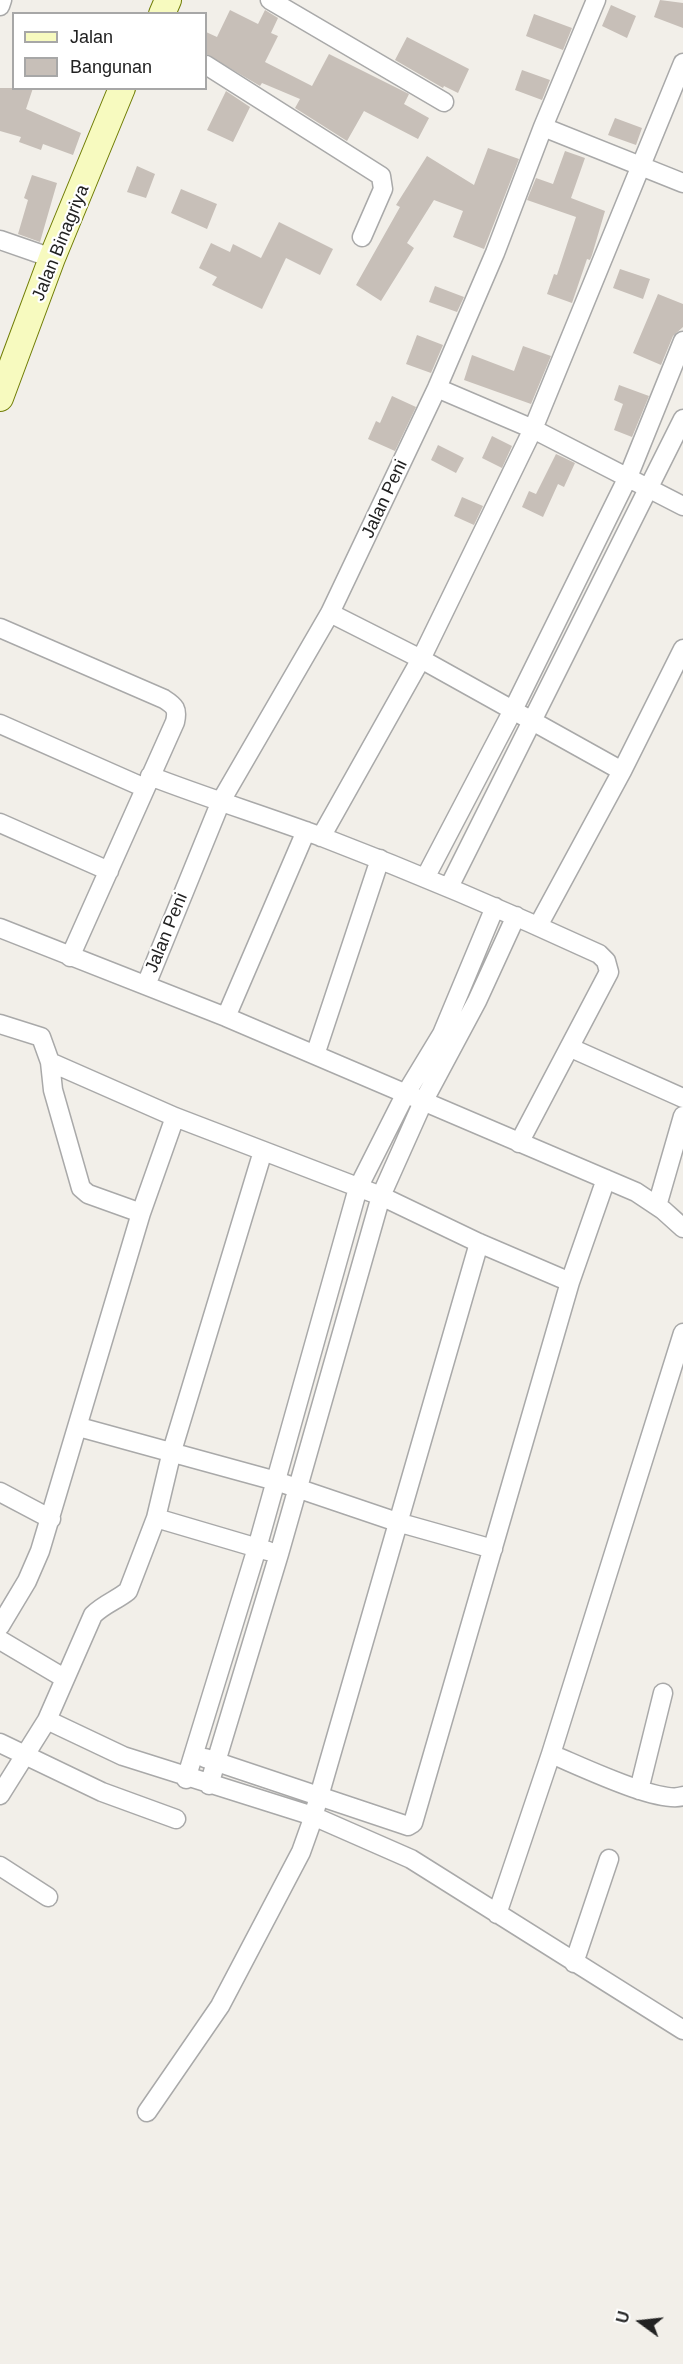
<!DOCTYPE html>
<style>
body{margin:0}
#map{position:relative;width:683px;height:2364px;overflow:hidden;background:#f2efe9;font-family:Helvetica,sans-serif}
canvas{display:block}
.legend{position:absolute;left:12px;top:12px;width:195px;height:78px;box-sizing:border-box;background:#fff;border:2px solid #a7a7a7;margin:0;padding:8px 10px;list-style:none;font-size:18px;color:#222}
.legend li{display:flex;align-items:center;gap:12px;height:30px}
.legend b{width:30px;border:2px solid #a7a7a7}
.north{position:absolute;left:611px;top:2292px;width:60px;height:60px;-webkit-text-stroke:4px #fff;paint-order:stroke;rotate:285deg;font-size:16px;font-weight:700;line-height:24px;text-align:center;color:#222}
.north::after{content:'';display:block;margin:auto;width:21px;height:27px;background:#222;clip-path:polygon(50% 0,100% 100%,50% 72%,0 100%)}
</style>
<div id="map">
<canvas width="683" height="2364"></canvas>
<ul class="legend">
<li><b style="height:8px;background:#f7fabf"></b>Jalan</li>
<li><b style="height:16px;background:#c7bfb8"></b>Bangunan</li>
</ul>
<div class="north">U</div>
</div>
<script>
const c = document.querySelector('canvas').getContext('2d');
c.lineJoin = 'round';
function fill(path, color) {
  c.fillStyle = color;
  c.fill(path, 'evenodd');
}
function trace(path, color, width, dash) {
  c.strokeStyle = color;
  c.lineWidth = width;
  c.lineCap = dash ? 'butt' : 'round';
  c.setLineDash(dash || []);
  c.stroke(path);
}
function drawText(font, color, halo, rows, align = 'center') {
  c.font = font + ' Helvetica,sans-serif';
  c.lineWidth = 4.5;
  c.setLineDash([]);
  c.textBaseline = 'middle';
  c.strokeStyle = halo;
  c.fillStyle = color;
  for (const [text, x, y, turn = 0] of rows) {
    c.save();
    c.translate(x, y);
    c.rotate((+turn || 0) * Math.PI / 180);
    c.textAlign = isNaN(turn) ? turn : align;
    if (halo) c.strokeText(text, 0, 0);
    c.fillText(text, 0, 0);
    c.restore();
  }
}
const building = new Path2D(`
 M660 0 683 3V28L654 17Z
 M611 5 636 16 627 38 602 26Z
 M230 10 258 24 265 10 278 18 271 33 278 36 265 62 312 86 329 54 409 94 404 104 429 118 418 139 364 111 347 141 295 108 300 99 262 83 260 86 206 54V32L217 37Z
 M534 14 572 28 563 50 526 36Z
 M407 37 469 69 458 93 444 86 443 88 395 60Z
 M522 70 550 80 542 100 515 90Z
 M0 88H33L26 109 81 133 73 155 43 144 41 150 19 142 21 137 0 131Z
 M226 91 250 107 233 142 207 130Z
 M615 118 642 128 636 145 608 135Z
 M488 148 519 159 484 249 453 237 463 211 434 200 407 243 414 248 381 301 356 285 400 207 396 205 427 156 474 185Z
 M565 151 585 158 571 198 605 211 592 255 590 260 587 259 572 303 547 294 554 274 557 275 576 217 527 200 536 178 553 184Z
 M137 166 155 174 146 198 127 192Z
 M32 175 57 183 40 242 18 234 28 200 24 198Z
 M181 189 217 204 207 229 171 213Z
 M279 222 333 249 320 275 286 258 262 309 212 285 217 277 199 268 211 243 230 252 233 244 261 258Z
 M620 269 650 279 643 299 613 288Z
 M435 286 464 297 457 312 429 302Z
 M658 294 683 304V327L673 336 661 365 633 353Z
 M417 335 443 345 431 373 406 364Z
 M523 346 551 356 531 404 464 380 472 355 514 371Z
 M619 385 649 396 632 437 614 430 623 404 614 400Z
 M392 396 416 407 395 451 368 439 376 421 380 423Z
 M492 436 512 446 502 468 482 458Z
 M438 445 464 458 456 473 431 460Z
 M556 454 575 463 564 487 558 484 543 517 522 507 529 491 536 494Z
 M462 497 483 506 474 525 454 516Z`);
const street = new Path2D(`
 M270 0 444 102
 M0 6 2 0
 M206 65 381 176 383 189 362 237
 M543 127 683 183
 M0 240 52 258
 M437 388 533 429 683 506
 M330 613 421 659 622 771
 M0 628 164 699C175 706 178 709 175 722L70 957
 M0 724 145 788
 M150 776C207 798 265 816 322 837 416 873 508 912 599 954L606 961 609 972 519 1143
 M0 823 109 871
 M321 837 421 659 533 429 683 63
 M425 878 513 710 628 477 683 341
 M449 887 683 419
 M538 926 622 771 683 649
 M0 928 226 1017 636 1192 663 1210 683 1228
 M146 985 221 801 330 613 437 388 495 253 543 127 596 0
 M226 1017 306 831
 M0 1024 41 1037 50 1062 175 1117 381 1196 479 1243 570 1282
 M571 1048 683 1098
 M315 1055 380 859
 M50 1062 53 1090 81 1188 88 1194 141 1213
 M657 1206 683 1116
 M79 1427 276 1481 397 1522 493 1549
 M0 1492 51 1519
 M156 1518 268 1551
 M0 1626 27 1581 40 1551 141 1213 175 1117
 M0 1640 64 1678
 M47 1720 123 1756 313 1816 411 1859 683 2030
 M0 1743 102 1792 176 1819
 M551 1754C576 1764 660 1805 683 1796
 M205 1758 408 1826 413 1823 570 1282 606 1179
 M186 1779 257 1548 358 1188 405 1095 442 1034 495 907
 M209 1785 279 1554 381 1196 423 1102 477 1001 516 916
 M639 1790 663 1693
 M0 1795 47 1720 93 1615C104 1604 117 1600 128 1591L156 1518 172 1451 263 1151
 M0 1866 48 1897
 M497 1914 551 1754 683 1333
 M574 1963 609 1859
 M147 2112 220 2006 301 1852 311 1824 479 1243`);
const secondary = new Path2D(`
 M162 14 168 0
 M0 398 52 258 122 88`);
const streetNames = [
 ["Jalan Binagriya",61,243,-68],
 ["Jalan Peni",385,499,-65],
 ["Jalan Peni",167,933,-68]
];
fill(building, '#c7bfb8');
trace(street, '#a9a9a9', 21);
trace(secondary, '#707d05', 28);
trace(street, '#fff', 18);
trace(secondary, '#f7fabf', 26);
drawText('18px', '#222', '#fff', streetNames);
</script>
